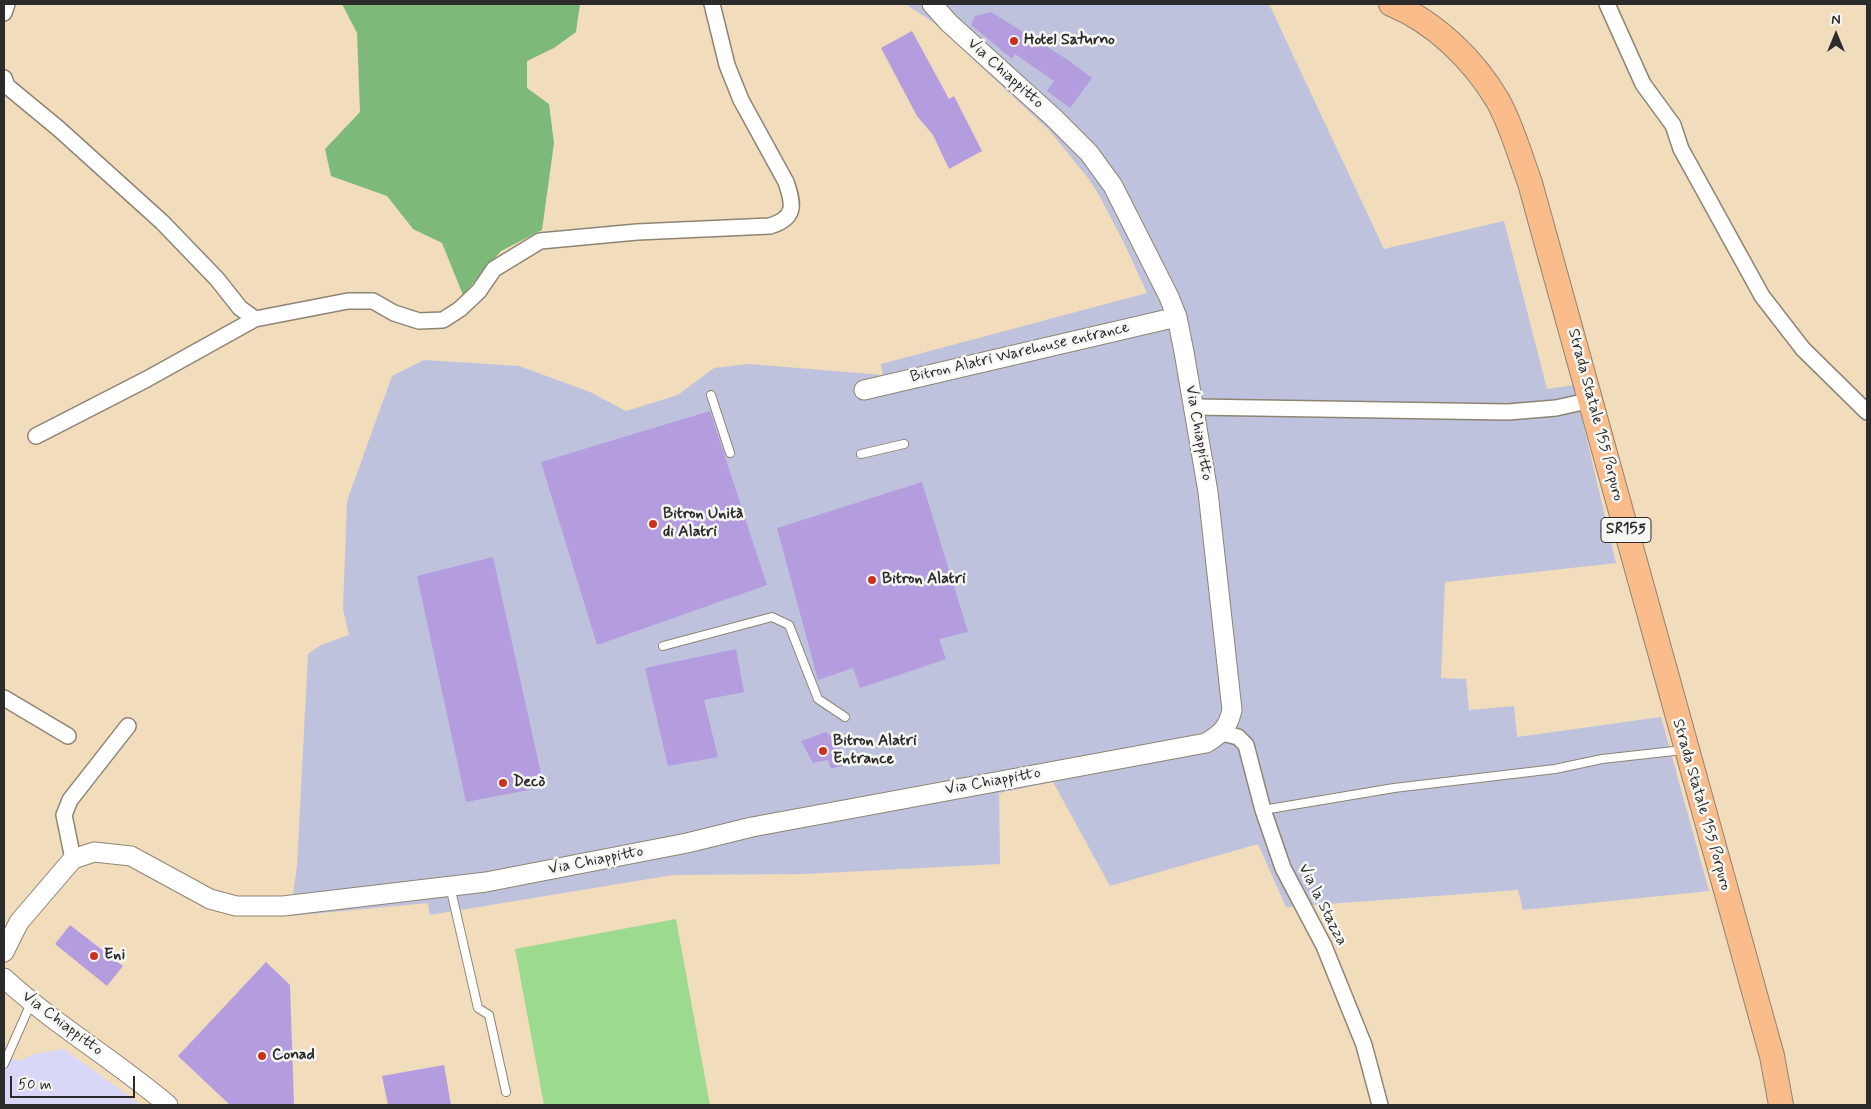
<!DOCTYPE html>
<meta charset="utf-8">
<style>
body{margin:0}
#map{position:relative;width:1871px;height:1109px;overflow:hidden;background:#f1dcbc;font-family:Mynerve,sans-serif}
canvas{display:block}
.frame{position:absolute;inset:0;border:5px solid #2b2b2b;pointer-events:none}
.north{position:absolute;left:1811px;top:10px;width:50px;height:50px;-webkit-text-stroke:4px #f6f6f2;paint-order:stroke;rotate:0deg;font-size:14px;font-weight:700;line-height:20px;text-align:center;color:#2b2b2b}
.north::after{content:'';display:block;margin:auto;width:18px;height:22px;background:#2b2b2b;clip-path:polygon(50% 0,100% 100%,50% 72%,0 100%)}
.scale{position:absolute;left:10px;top:1076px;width:125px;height:22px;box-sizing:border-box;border:2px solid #2b2b2b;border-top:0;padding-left:6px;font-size:15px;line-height:18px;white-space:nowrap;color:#2b2b2b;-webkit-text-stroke:4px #f6f6f2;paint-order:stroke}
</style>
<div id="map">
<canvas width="1871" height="1109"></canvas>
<div class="frame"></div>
<div class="north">N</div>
<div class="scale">50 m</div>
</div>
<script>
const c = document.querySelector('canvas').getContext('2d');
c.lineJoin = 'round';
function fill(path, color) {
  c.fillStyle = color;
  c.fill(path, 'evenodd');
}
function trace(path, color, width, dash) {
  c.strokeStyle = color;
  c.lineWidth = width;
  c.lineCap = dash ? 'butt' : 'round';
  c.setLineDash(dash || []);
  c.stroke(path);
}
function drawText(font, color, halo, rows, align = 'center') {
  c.font = font + ' Mynerve,sans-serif';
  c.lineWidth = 5;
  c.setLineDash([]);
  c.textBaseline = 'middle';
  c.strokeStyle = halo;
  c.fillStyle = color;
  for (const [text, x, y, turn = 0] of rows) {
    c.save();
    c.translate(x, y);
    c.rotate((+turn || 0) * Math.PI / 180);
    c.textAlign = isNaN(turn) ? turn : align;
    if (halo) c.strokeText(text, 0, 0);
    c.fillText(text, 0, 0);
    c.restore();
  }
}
const built = new Path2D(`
 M64 1049 141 1105H4V1055L19 1061 34 1054Z`);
const industrial = new Path2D(`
 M905 4H1269L1384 249 1504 221 1547 389 1574 385 1616 563 1445 582 1441 678 1466 679 1469 710 1514 706 1517 737 1661 717 1709 891 1523 910 1518 890 1286 907 1258 844 1110 886 1053 782 999 793 1000 864 805 874 673 875 430 915 428 903 290 916 297 866 308 654 321 645 349 635 343 609 347 501 392 376 424 360 519 366 590 392 626 411 678 395 714 368 749 364 883 375 881 364 1147 293 1124 243 1099 195 1088 178 1049 130 933 22Z`);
const green = new Path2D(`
 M676 919 710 1105H544L515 949Z`);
const forest = new Path2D(`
 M342 4H580L576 32 554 48 527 61V88L549 104 554 143 542 230 501 251 463 295 442 243 413 229 387 196 331 176 325 149 360 112 357 33Z`);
const building = new Path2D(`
 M991 12 1065 58 1092 78 1070 108 1047 91 1054 81 1015 54 1012 59 971 25 975 16Z
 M912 31 949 99 954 96 982 151 949 169 933 135 917 116 881 48Z
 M710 411 767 585 597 645 541 462Z
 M922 482 968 632 939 639 946 659 860 688 853 668 818 680 777 528Z
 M493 557 544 787 466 802 417 576Z
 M736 649 744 692 704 700 718 757 668 766 645 668Z
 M826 732 838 743 844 765 831 769 828 760 813 763 801 741Z
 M70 925 123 966 107 986 55 944Z
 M266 962 290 985 294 1105H230L178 1056Z
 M444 1065 451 1105H388L382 1076Z`);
const service = new Path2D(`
 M711 395 730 453
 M861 454 904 444
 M663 646 772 617 789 625 818 699 845 717
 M1263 810 1394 788 1555 769 1602 759 1683 750
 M450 886 478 1008 489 1015 506 1092
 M4 1064 31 1003`);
const minor = new Path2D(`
 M1607 4 1643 84 1673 125 1681 149 1762 296 1803 349 1867 412
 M4 13 7 4
 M4 78 7 86 59 129 162 222 217 279 240 308 255 319 348 301H373L394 313 419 321 443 320 460 309 479 291 494 269 540 241 637 232 770 226C796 218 794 205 786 182L741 100 727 65 712 4
 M1195 407 1508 412 1556 408 1592 400
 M36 436 147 379 255 319
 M4 698 68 736
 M1222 733 1238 737 1246 745 1263 810 1283 868 1324 946 1364 1045 1380 1105
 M73 859 64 815 70 800 128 726`);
const tertiary = new Path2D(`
 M864 390 1177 317
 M4 952 19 922 73 859 94 852 131 856 210 899 236 906H283L486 882 687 843 752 827 1206 743C1221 734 1228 728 1232 710L1208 492 1184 352 1177 317 1169 297 1113 186 1089 153 1054 118 949 23 932 4
 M4 978C55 1025 115 1060 168 1105`);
const primary = new Path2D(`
 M1391 4C1435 22 1474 60 1498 101 1512 126 1520 156 1530 183L1772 1056 1781 1105`);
const markers = [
 [1014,41,5,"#c8321e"],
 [653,524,5,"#c8321e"],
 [872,580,5,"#c8321e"],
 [823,751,5,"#c8321e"],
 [503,783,5,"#c8321e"],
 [94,956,5,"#c8321e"],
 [262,1056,5,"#c8321e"]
];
const shields = [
 [1626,530,50]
];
const shieldNames = [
 ["SR155",1626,530]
];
const poiNames = [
 ["Hotel Saturno",1024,41],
 ["Bitron Unità",663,515],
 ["di Alatri",663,533],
 ["Bitron Alatri",882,580],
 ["Bitron Alatri",833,742],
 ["Entrance",833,760],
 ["Decò",513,783],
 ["Eni",104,956],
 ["Conad",272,1056]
];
const streetNames = [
 ["Via Chiappitto",1005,74,42],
 ["Bitron Alatri Warehouse entrance",1020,353,-13],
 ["Strada Statale 155 Porpuro",1595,415,75],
 ["Via Chiappitto",1198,433,80],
 ["Via Chiappitto",993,782,-10],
 ["Strada Statale 155 Porpuro",1701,805,74],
 ["Via Chiappitto",596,861,-11],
 ["Via la Stazza",1322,905,63],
 ["Via Chiappitto",62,1024,37]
];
fill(built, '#d8d7f8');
fill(industrial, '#bfc2dd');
fill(green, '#9cda8f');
fill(forest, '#7dba7a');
fill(building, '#b39ddf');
trace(service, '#8e8474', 10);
trace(minor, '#8e8474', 18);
trace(tertiary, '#8e8474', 21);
trace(primary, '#8e8474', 26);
trace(service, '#fff', 8);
trace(minor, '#fff', 15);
trace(tertiary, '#fff', 19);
trace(primary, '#f9bc8a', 24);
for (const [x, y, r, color] of markers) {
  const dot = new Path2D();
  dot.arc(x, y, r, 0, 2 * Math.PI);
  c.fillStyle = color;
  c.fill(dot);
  trace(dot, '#f6f6f2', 2);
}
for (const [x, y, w] of shields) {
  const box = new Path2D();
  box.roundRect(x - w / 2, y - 12.5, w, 25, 4);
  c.fillStyle = '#f6f6f2';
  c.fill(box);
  trace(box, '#2b2b2b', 1);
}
drawText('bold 15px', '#2b2b2b', null, shieldNames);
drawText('bold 16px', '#2b2b2b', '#f6f6f2', poiNames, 'left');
drawText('16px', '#2b2b2b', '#f6f6f2', streetNames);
</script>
